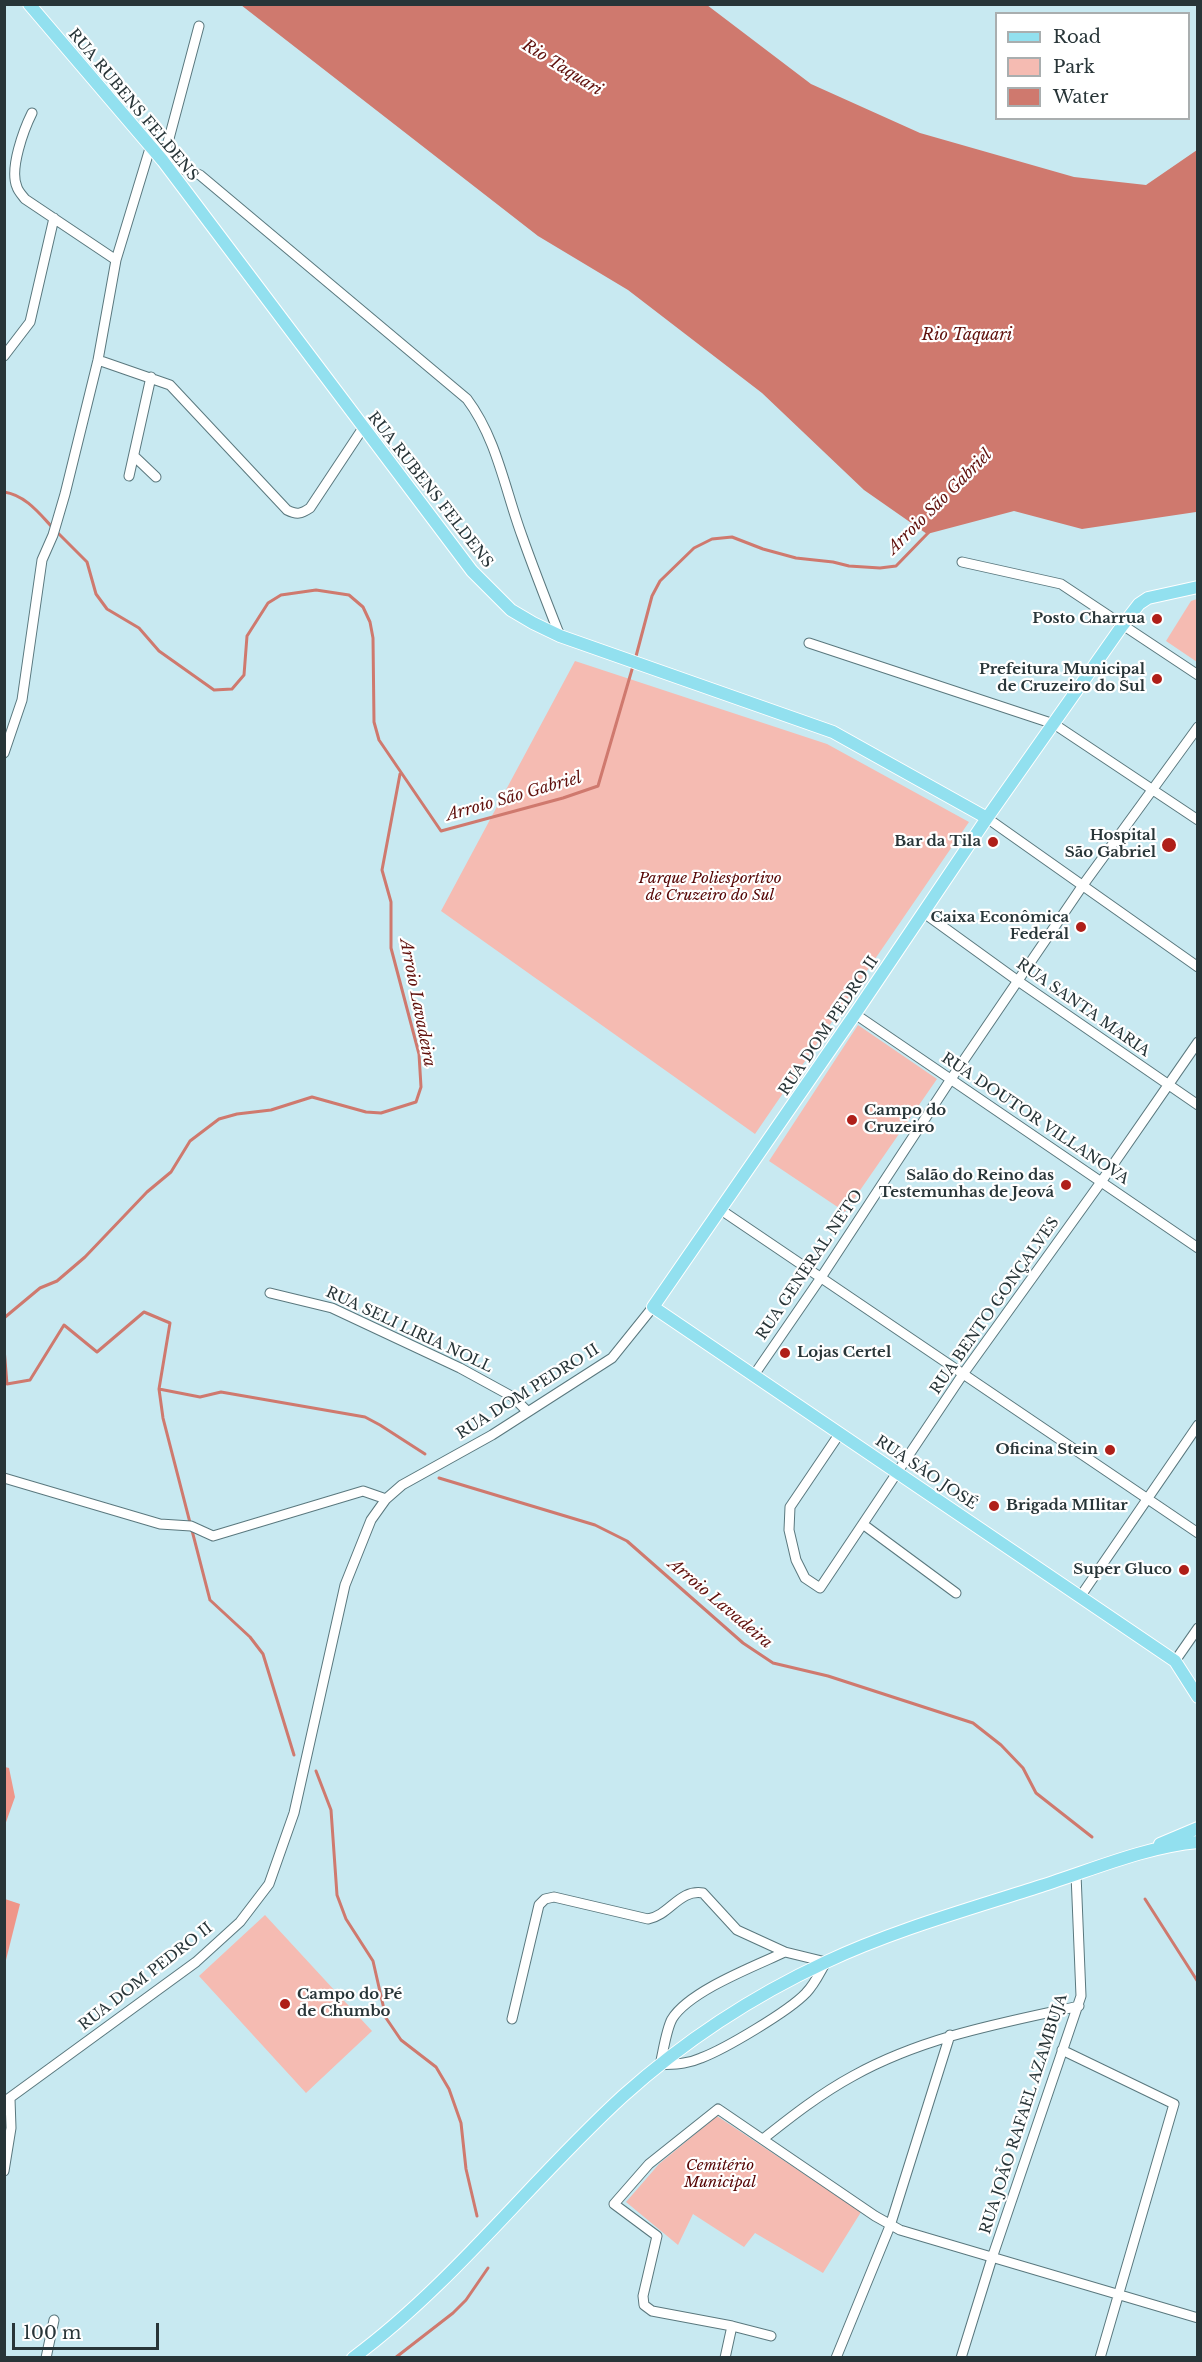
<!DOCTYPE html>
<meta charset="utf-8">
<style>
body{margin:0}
#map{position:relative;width:1202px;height:2362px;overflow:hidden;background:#c8e9f1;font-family:"Libre Baskerville",serif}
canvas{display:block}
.frame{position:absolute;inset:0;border:6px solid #283538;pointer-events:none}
.legend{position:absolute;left:995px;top:12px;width:195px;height:108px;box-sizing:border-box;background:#fff;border:2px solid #a9aeaf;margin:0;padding:8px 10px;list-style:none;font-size:18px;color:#283538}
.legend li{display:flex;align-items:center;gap:12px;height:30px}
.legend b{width:30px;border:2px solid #a9aeaf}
.scale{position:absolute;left:12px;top:2323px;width:147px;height:27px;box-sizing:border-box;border:3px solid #283538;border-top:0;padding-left:8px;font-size:18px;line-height:21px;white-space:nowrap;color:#283538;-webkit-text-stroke:4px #fff;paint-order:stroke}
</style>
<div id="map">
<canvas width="1202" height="2362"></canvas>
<div class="frame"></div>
<ul class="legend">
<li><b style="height:8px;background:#92e0ef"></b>Road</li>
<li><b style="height:16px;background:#f5bbb2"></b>Park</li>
<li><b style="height:16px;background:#cf796e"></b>Water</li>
</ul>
<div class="scale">100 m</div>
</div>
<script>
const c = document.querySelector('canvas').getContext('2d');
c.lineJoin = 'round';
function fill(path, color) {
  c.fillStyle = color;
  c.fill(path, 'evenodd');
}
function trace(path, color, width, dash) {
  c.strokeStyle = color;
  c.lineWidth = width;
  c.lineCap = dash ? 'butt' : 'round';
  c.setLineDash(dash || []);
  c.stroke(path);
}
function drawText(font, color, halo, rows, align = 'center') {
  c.font = font + ' "Libre Baskerville",serif';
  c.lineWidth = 4.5;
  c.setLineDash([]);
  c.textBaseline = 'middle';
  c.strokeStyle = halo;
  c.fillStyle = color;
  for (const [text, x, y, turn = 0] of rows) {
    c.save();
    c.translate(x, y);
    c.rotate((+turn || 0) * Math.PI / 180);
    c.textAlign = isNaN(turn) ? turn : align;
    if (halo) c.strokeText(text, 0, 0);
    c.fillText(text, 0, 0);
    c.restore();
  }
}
const green = new Path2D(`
 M1197 599H1198L1197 662 1166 641 1191 601Z
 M575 661 827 744 969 822 755 1134 441 911Z
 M858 1025 937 1079 845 1212 769 1161Z
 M265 1915 372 2031 306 2093 199 1976Z
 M717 2116 861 2212 823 2273 755 2233 744 2247 693 2214 678 2245 626 2202 659 2164Z`);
const forest = new Path2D(`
 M5 1767 9 1768 15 1797 5 1825Z
 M5 1899 20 1904 5 1964Z`);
const water = new Path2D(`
 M241 5H707L811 84 920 133 1074 177 1146 185 1197 150V509L1196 512 1082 529 1014 511 927 534 864 490 762 393 628 290 538 236Z`);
const stream = new Path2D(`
 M4 492C25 495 39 513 52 527
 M57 532 87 562 96 594 107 609 139 628 159 651 214 690 232 689 244 675 247 636 268 603 281 595 316 590 349 595 363 607 370 622 373 638 374 722 379 740 441 831 563 798 598 786 633 666
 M635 660 652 596 660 581 694 548 712 539 732 537 763 549 796 558 833 562 849 566 880 568 896 566 929 532
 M4 1318 40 1288 57 1281 85 1257 147 1192 171 1172 190 1141 219 1119 237 1114 271 1110 312 1097 366 1112 381 1113 416 1102 421 1087 419 1054 391 948V902L382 870 400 774
 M4 1348 7 1384 30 1380 64 1325 97 1352 144 1312 170 1323 159 1389 163 1418 210 1600 250 1637 263 1654 294 1755
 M159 1389 200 1397 221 1392 365 1417 380 1425 425 1454
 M439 1478 595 1525 627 1541 743 1643 773 1663 828 1676 973 1723 1001 1745 1023 1768 1036 1793 1092 1837
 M316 1771 331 1810 337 1895 346 1919 373 1961 386 2018 401 2040 436 2067 449 2089 461 2123 466 2169 477 2216
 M1145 1899 1198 1982
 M395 2358 453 2313 466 2300 488 2268`);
const minor = new Path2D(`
 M32 113C24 129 9 169 17 187 18 191 22 195 25 199L116 260
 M163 161 199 26
 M168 167 188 170 200 175 467 399C497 439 505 490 522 536 534 570 547 603 560 636
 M4 356 30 322 54 218
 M98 360 170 385 287 510C297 515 301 514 310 508L363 428
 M134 456 156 477
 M129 476 151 377
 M962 562 1061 584 1198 675
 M809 643 1054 724 1198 820
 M4 753 22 700 42 560 53 535 65 494 98 360 116 260 151 145
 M987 818 1198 967
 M924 913 1018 981 1198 1105
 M855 1014 1198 1248
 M721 1210 1198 1533
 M270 1293 332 1308 460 1368 513 1397 527 1411
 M754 1375 820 1279 951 1079 1083 885 1198 727
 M840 1433 790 1507 789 1530 796 1560 805 1578 820 1588 963 1374 1101 1182 1198 1042
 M4 1478 160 1524 191 1526 213 1536 363 1491 386 1499
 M864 1525 956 1593
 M1080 1597 1198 1425
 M1175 1661 1198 1628
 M785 1952 826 1962C820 1972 815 1984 806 1993 789 2011 725 2049 701 2058 688 2064 674 2064 660 2065 663 2053 666 2030 672 2019 689 1991 755 1966 785 1952Z
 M512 2019 539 1905 545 1899 554 1897 648 1919C670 1915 679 1889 703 1893L737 1930 785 1952
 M1062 2050 1174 2104 1100 2358
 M4 2102 196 1962 240 1922 269 1884 294 1813 345 1585 371 1520 386 1499 402 1485 492 1435 612 1358 653 1307
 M763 2139C792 2116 820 2094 853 2076 923 2037 1001 2023 1079 2006
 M4 2171 11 2128 10 2099
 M771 2336 732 2326 652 2311 644 2305 643 2296 657 2236 614 2204 649 2164 718 2109 875 2216 900 2230 1198 2318
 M46 2358 54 2320
 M725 2358 732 2326
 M836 2358 890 2226 950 2035
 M961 2358 992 2258 1081 1996 1076 1874`);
const major = new Path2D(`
 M29 4 163 161 472 571 511 610 533 623 560 636 833 732 987 818
 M1198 587 1148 598 1139 604 1122 626 987 818 855 1014 653 1307 1175 1661 1198 1697
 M1160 1844 1198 1828
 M353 2358C454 2283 531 2180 623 2096 682 2043 753 1996 826 1962 894 1930 970 1909 1041 1886 1092 1870 1144 1847 1198 1842`);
const markers = [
 [1157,619,6,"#af1f19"],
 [1157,679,6,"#af1f19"],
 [993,842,6,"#af1f19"],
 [1169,845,8,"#af1f19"],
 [1081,927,6,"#af1f19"],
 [852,1120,6,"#af1f19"],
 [1066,1185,6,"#af1f19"],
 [785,1353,6,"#af1f19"],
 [1110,1450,6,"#af1f19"],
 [994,1506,6,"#af1f19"],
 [1184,1570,6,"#af1f19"],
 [285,2004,6,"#af1f19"]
];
const streetNames = [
 ["RUA RUBENS FELDENS",133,105,50],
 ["RUA RUBENS FELDENS",430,490,52],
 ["RUA SANTA MARIA",1083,1008,35],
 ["RUA DOM PEDRO II",829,1026,-56],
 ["RUA DOUTOR VILLANOVA",1035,1119,34],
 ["RUA GENERAL NETO",810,1265,-56],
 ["RUA BENTO GONÇALVES",995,1306,-55],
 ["RUA SELI LIRIA NOLL",409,1330,25],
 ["RUA DOM PEDRO II",528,1392,-32],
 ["RUA SÃO JOSÉ",926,1473,34],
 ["RUA DOM PEDRO II",146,1977,-38],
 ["RUA JOÃO RAFAEL AZAMBUJA",1024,2114,-72]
];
const poiNames = [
 ["Posto Charrua",1145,619],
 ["Prefeitura Municipal",1145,670],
 ["de Cruzeiro do Sul",1145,687],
 ["Hospital",1156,836],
 ["São Gabriel",1156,853],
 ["Bar da Tila",981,842],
 ["Caixa Econômica",1069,918],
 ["Federal",1069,935],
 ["Campo do",864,1111,"left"],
 ["Cruzeiro",864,1128,"left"],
 ["Salão do Reino das",1054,1176],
 ["Testemunhas de Jeová",1054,1193],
 ["Lojas Certel",797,1353,"left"],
 ["Oficina Stein",1098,1450],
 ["Brigada MIlitar",1006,1506,"left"],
 ["Super Gluco",1172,1570],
 ["Campo do Pé",297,1995,"left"],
 ["de Chumbo",297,2012,"left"]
];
const parkNames = [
 ["Parque Poliesportivo",710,879],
 ["de Cruzeiro do Sul",710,896],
 ["Cemitério",720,2166],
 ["Municipal",720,2183]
];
const waterNames = [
 ["Rio Taquari",562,68,32],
 ["Rio Taquari",967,335],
 ["Arroio São Gabriel",940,502,-45],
 ["Arroio São Gabriel",514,797,-16],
 ["Arroio Lavadeira",417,1003,79],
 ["Arroio Lavadeira",720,1604,40]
];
fill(green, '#f5bbb2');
fill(forest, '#ef9689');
fill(water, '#cf796e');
trace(stream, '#cf796e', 3);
trace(minor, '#5a787e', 11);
trace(major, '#fff', 14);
trace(minor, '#fff', 9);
trace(major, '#92e0ef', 12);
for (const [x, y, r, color] of markers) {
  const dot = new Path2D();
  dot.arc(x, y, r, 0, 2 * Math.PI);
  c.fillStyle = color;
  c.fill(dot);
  trace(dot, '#fff', 2);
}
drawText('15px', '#283538', '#fff', streetNames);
drawText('bold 15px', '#283538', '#fff', poiNames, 'right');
drawText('italic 15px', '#560605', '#fff', parkNames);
drawText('italic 16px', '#61120e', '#fff', waterNames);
</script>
